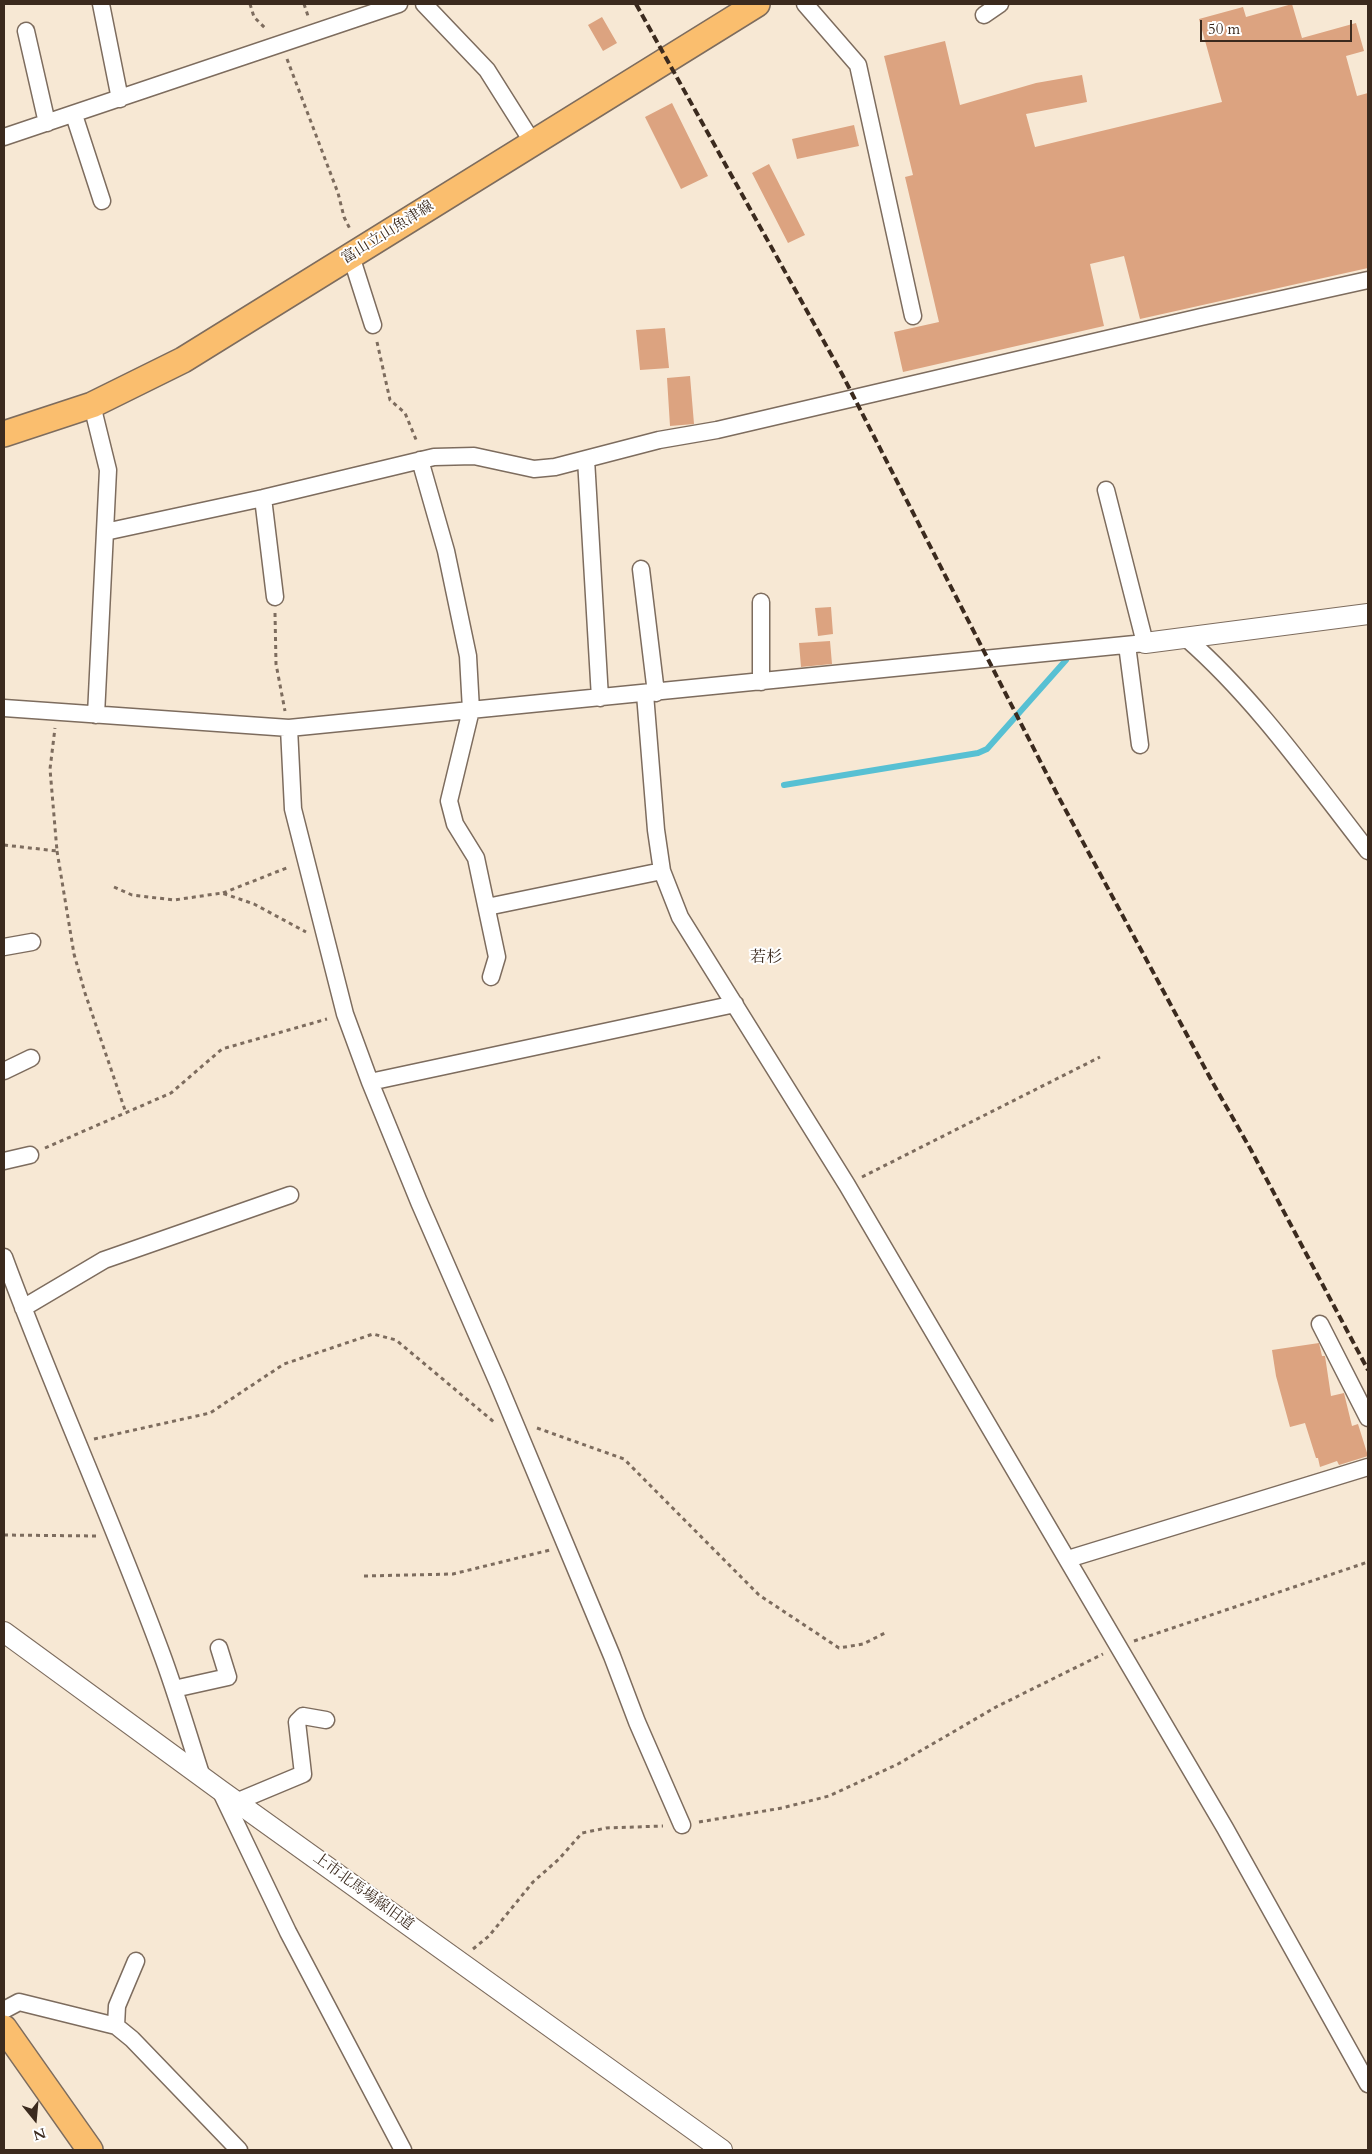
<!DOCTYPE html>
<meta charset="utf-8">
<style>
body{margin:0}
#map{position:relative;width:1372px;height:2154px;overflow:hidden;background:#f7e8d4;font-family:Cardo,serif}
canvas{display:block}
.frame{position:absolute;inset:0;border:5px solid #3b2a1e;pointer-events:none}
.north{position:absolute;left:10px;top:2094px;width:50px;height:50px;-webkit-text-stroke:4px #fff;paint-order:stroke;rotate:163deg;font-size:14px;font-weight:700;line-height:20px;text-align:center;color:#3b2a1e}
.north::after{content:'';display:block;margin:auto;width:18px;height:22px;background:#3b2a1e;clip-path:polygon(50% 0,100% 100%,50% 72%,0 100%)}
.scale{position:absolute;left:1200px;top:20px;width:152px;height:22px;box-sizing:border-box;border:2px solid #3b2a1e;border-top:0;padding-left:6px;font-size:15px;line-height:18px;white-space:nowrap;color:#3b2a1e;-webkit-text-stroke:4px #fff;paint-order:stroke}
</style>
<div id="map">
<canvas width="1372" height="2154"></canvas>
<div class="frame"></div>
<div class="north">N</div>
<div class="scale">50 m</div>
</div>
<script>
const c = document.querySelector('canvas').getContext('2d');
c.lineJoin = 'round';
function trace(path, color, width, dash) {
  c.strokeStyle = color;
  c.lineWidth = width;
  c.lineCap = dash ? 'butt' : 'round';
  c.setLineDash(dash || []);
  c.stroke(path);
}
function fill(path, color) {
  c.fillStyle = color;
  c.fill(path, 'evenodd');
}
function drawText(font, color, halo, rows, align = 'center') {
  c.font = font + ' Cardo,"Noto Serif JP",serif';
  c.lineWidth = 4;
  c.setLineDash([]);
  c.textBaseline = 'middle';
  c.strokeStyle = halo;
  c.fillStyle = color;
  for (const [text, x, y, turn = 0] of rows) {
    c.save();
    c.translate(x, y);
    c.rotate((+turn || 0) * Math.PI / 180);
    c.textAlign = isNaN(turn) ? turn : align;
    if (halo) c.strokeText(text, 0, 0);
    c.fillText(text, 0, 0);
    c.restore();
  }
}
const stream = new Path2D(`
 M784 785 978 753 987 749 1066 660`);
const building = new Path2D(`
 M1292 4 1302 38 1356 23 1364 51 1346 56 1357 96 1368 93V268L1140 319 1124 256 1090 264 1104 326 903 372 894 332 939 322 905 177 913 175 884 56 945 41 960 105 1036 83 1082 75 1087 102 1026 114 1035 147 1222 102 1199 19 1243 7 1246 17Z
 M602 17 617 43 603 51 588 25Z
 M672 103 708 176 681 189 645 117Z
 M854 125 859 146 797 159 792 139Z
 M769 164 805 235 788 243 752 173Z
 M665 328 669 368 640 370 636 330Z
 M690 376 694 424 670 426 667 378Z
 M831 607 833 634 818 636 815 608Z
 M830 641 832 664 801 667 799 643Z
 M1319 1343 1322 1356H1325L1331 1396 1344 1393 1352 1426 1358 1424 1368 1456 1339 1465 1337 1461 1320 1467 1318 1458H1316L1305 1423 1290 1427 1276 1376 1272 1350Z`);
const path = new Path2D(`
 M250 4 254 17 267 30
 M304 4 308 16
 M287 59 338 193 344 217 351 231
 M377 342 390 400 405 413 417 442
 M275 613 276 664 285 711
 M4 845 57 851 50 769 55 728
 M57 851 74 954 85 993 126 1113
 M114 887 132 895 174 900 222 893 254 904 306 932
 M223 893 289 867
 M45 1148 171 1093 222 1049 327 1019
 M862 1177 1100 1057
 M537 1428 624 1459 759 1595 839 1648 863 1644 885 1633
 M94 1439 210 1413 284 1364 373 1334 396 1340 494 1422
 M4 1535 98 1536
 M364 1576 453 1574 550 1550
 M1134 1641 1368 1562
 M699 1822 782 1808 829 1796 898 1764 996 1707 1103 1654
 M473 1949 489 1936 533 1882 559 1859 582 1833 606 1828 663 1826`);
const minor = new Path2D(`
 M101 4 120 99
 M424 4 487 70 533 143
 M805 4 858 65 913 316
 M984 15 1000 4
 M26 31 47 123
 M74 115 102 201
 M4 137 399 4
 M351 256 373 325
 M92 405 108 470 96 715
 M586 459 600 698
 M420 460 446 551 468 656 471 710 449 801 455 824 476 858 497 957 491 977
 M263 498 275 597
 M105 532 263 498 434 457 474 456 534 469 555 467 659 440 717 430 1201 317 1368 280
 M641 569 656 693
 M761 602V682
 M1186 638C1256 699 1311 778 1368 851
 M1127 645 1140 745
 M645 694 656 830 662 871 680 917 847 1185 1225 1828 1368 2084
 M4 708 289 728 1145 643 1106 490
 M289 728 293 809 345 1014 370 1082 419 1202 498 1383 612 1656 637 1722 682 1825
 M487 907 662 871
 M4 947 32 942
 M4 1071 31 1058
 M370 1082 735 1004
 M4 1161 30 1155
 M4 1257C53 1390 112 1519 161 1652 176 1692 188 1734 201 1774
 M23 1308 104 1260 290 1195
 M1320 1324 1368 1418
 M1068 1559 1368 1467
 M174 1689 228 1677 219 1648
 M220 1790 288 1932 403 2150
 M236 1802 303 1774 297 1722 303 1716 326 1720
 M4 2010 19 2002 116 2026 132 2039 239 2150
 M116 2026 117 2006 136 1961`);
const tertiary = new Path2D(`
 M1145 643 1368 614
 M4 1632 220 1790 722 2150`);
const primary = new Path2D(`
 M4 434 92 405 183 360 757 4
 M4 2028 90 2150`);
const rail = new Path2D(`
 M636 4 842 374 1057 794 1214 1085 1251 1150 1368 1370`);
const streetNames = [
 ["富山立山魚津線",388,233,-32],
 ["上市北馬場線旧道",363,1892,36]
];
const neighbourhoodNames = [
 ["若杉",766,958]
];
trace(stream, '#57c0d3', 6);
fill(building, '#dca380');
trace(minor, '#7d6c5e', 19);
trace(tertiary, '#7d6c5e', 22);
trace(primary, '#7d6c5e', 28);
trace(path, '#7d6c5e', 3, [4, 4]);
trace(minor, '#fff', 16);
trace(tertiary, '#fff', 20);
trace(primary, '#fabe6e', 25);
trace(rail, '#3b2a1e', 4, [8, 4]);
drawText('15px', '#3b2a1e', '#fff', streetNames);
drawText('16px', '#3b2a1e', '#fff', neighbourhoodNames);
</script>
